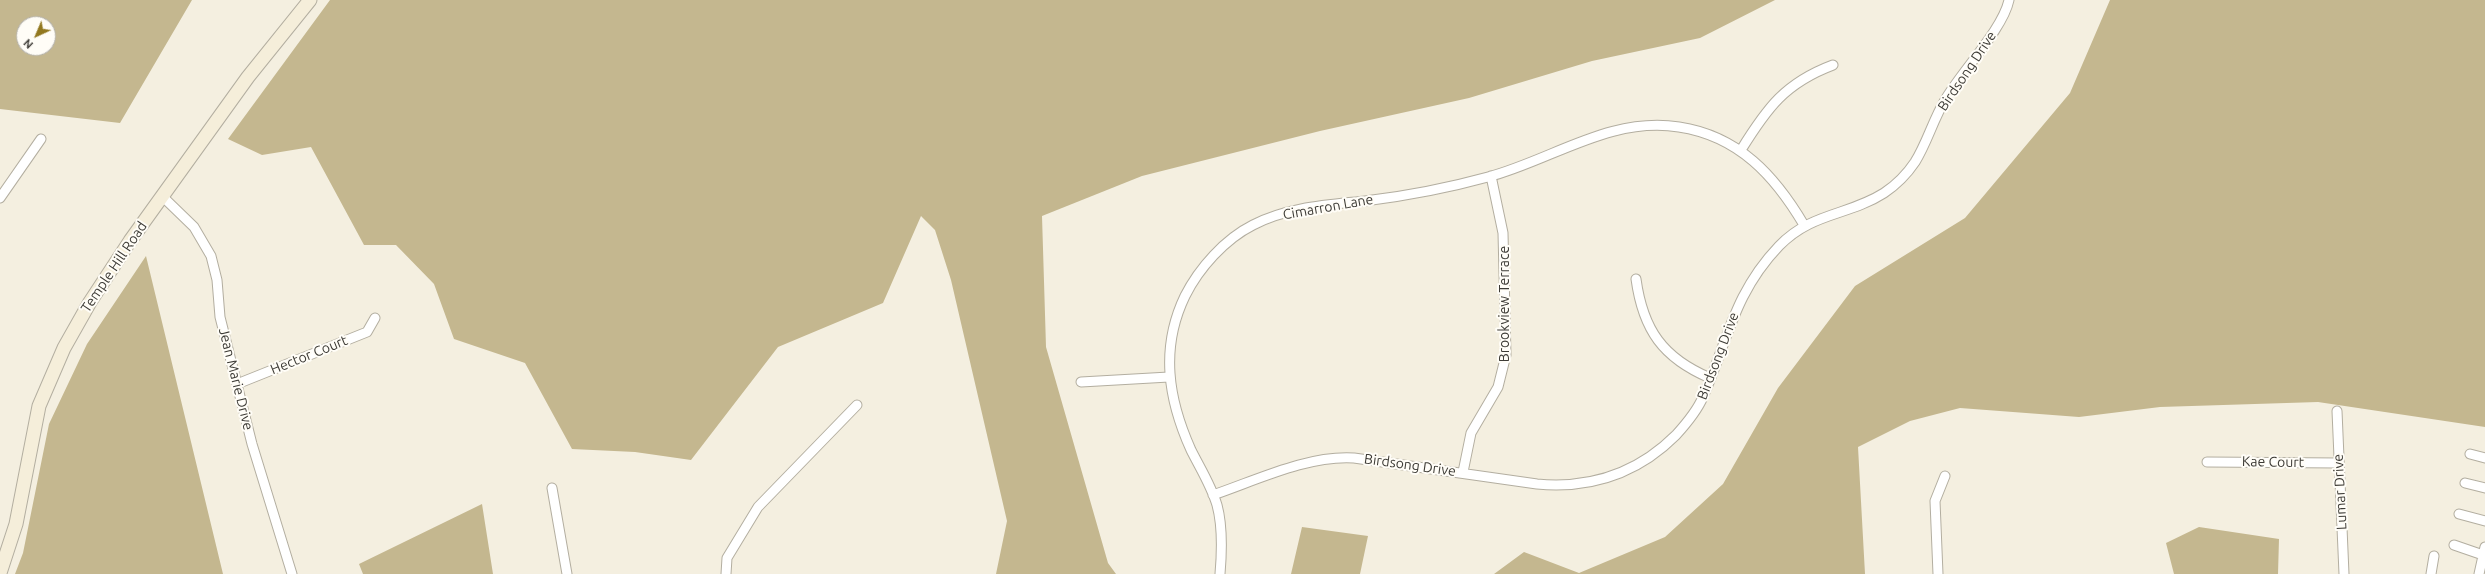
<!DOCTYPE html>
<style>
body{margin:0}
#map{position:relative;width:2485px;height:574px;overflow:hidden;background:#f4efe0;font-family:Ubuntu,sans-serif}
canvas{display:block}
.north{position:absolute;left:16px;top:16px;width:40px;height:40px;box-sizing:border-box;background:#fffdf7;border:1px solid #b1afaa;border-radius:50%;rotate:224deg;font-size:11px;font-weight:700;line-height:16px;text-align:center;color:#3d3b36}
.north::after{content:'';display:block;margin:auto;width:14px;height:18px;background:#92781f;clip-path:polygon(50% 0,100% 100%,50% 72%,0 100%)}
</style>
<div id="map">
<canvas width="2485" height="574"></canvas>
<div class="north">N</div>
</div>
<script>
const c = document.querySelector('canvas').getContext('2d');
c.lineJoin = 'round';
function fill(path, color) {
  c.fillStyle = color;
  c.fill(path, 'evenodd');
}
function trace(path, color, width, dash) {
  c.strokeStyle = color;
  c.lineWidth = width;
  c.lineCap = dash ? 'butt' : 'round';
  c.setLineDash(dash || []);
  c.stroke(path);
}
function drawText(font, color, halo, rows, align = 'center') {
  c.font = font + ' Ubuntu,sans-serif';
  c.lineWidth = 4;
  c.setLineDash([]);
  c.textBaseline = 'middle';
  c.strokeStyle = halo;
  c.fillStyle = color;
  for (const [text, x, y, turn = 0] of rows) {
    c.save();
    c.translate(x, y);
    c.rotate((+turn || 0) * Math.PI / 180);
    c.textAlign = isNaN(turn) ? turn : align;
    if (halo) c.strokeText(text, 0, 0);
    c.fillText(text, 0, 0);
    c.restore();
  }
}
const forest = new Path2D(`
 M0 0H192L120 123 0 109ZM24 24H48V48H24Z
 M330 0H1775L1700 38 1592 61 1469 98 1320 131 1142 176 1042 216 1046 347 1108 563 1116 574H996L1007 521 951 280 935 230 921 216 883 303 778 347 691 460 635 452 572 449 525 363 454 339 434 284 396 245H364L311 147 262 155 228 139Z
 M2110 0H2485V427L2318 402 2160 407 2079 417 1960 408 1910 421 1858 447 1865 574H1494L1524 552 1579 573 1665 537 1723 484 1778 388 1855 286 1965 218 2070 93Z
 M146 256 223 574H15L23 553 49 424 87 344Z
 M482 504 493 574H363L359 564Z
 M1302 527 1368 536 1360 574H1291Z
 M2199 527 2279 539 2278 574H2174L2166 543Z`);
const minor = new Path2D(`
 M1741 150C1767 108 1785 83 1833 65
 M162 196 194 227 211 256 217 280 220 317 252 444 292 574
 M0 198 41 139
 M1636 279C1643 330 1663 358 1710 378
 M1081 382 1169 377
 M237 384 367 332 375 318
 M2337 411 2344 574
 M2470 454 2485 458
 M2207 462 2338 463
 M1463 472 1471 433 1498 387 1506 355 1503 233 1491 176
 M2465 483 2485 488
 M552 488 567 574
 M1213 495C1257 480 1308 455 1354 458L1537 484C1591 489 1638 473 1676 435 1686 424 1697 411 1703 397 1728 340 1734 293 1779 246 1812 212 1848 216 1884 193 1896 185 1907 174 1915 162 1927 143 1933 120 1945 100 1961 72 2003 29 2009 0
 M2459 514 2485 521
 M2454 545 2483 555
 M726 574 727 558 758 507 857 405
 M1220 574C1222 551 1223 527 1217 505 1211 485 1200 468 1191 450 1168 399 1160 348 1185 296 1199 268 1225 239 1253 225 1288 207 1327 205 1365 201 1406 196 1448 188 1488 177 1552 160 1610 116 1679 127 1739 136 1775 176 1804 225
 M1938 574 1935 501 1945 476
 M2431 574 2434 556
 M2479 574 2485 547`);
const secondary = new Path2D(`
 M0 573 16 524 39 406 64 348 90 302 130 241 248 77 310 0`);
const streetNames = [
 ["Birdsong Drive",1967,71,-56],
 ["Cimarron Lane",1328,207,-10],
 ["Temple Hill Road",114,267,-56],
 ["Brookview Terrace",1504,304,-90],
 ["Hector Court",309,355,-22],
 ["Birdsong Drive",1718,356,-69],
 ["Jean Marie Drive",236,379,76],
 ["Kae Court",2273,462,1],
 ["Birdsong Drive",1410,465,8],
 ["Lumar Drive",2340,492,-93]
];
fill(forest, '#c4b78f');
trace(minor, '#b3aea0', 11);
trace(secondary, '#b3aea0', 15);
trace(minor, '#fff', 9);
trace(secondary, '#f5eeda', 13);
drawText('14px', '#3d3b36', '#fffdf7', streetNames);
</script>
